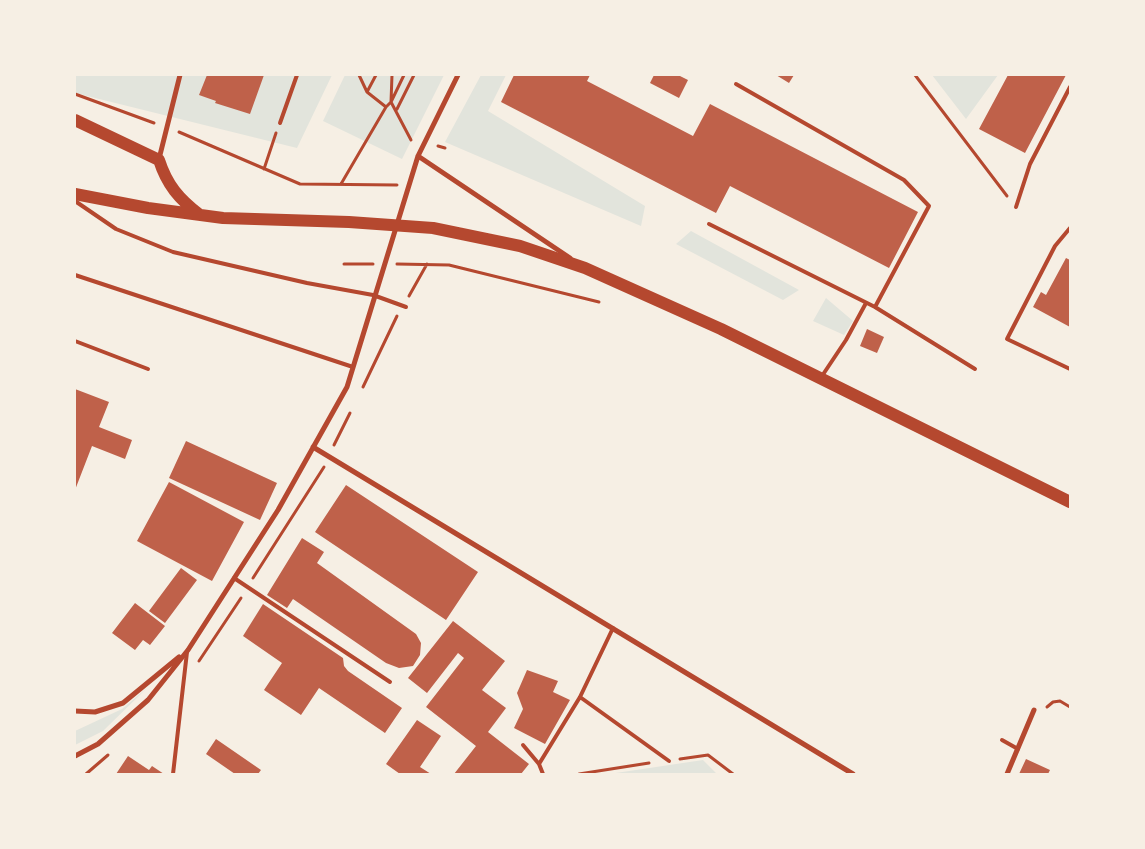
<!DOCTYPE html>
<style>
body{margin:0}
#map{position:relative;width:1145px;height:849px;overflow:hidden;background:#f6efe4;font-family:Raleway,sans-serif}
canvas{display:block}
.frame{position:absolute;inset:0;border:76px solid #f6efe4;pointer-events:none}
</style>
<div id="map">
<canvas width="1145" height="849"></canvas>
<div class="frame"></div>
</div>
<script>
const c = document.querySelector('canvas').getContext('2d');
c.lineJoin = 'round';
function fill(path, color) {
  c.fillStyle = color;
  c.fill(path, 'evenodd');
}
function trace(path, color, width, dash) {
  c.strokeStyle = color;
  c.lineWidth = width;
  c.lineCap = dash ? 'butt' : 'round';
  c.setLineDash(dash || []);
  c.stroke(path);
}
const green = new Path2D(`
 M75 75H332L297 148 75 93Z
 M345 75H444L402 159 323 121Z
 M481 75H506L488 111 645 206 641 226 445 142Z
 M932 75H998L966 119Z
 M691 231 799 290 783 300 676 244Z
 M826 298 853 321 844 335 813 321Z
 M147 688 103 731 75 745V731L122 709Z
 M703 760 717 774H609Z`);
const building = new Path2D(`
 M207 75H264L250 114 215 103 216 101 199 95Z
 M514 75H590L587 81 693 136 710 104 918 212 889 268 730 186 716 213 501 102Z
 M654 75H678L688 80 679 98 650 83Z
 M776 75H794L789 83Z
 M1008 75H1066L1025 153 979 129Z
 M1066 258 1070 260V327L1033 307 1041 292 1046 295Z
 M867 329 884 337 877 353 860 346Z
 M75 389 109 402 99 427 132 440 125 459 92 446 75 490Z
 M186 441 277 483 260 520 169 478Z
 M169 482 244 522 212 581 137 541Z
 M346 485 478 572 446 620 315 532Z
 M302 538 324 552 317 563 416 634 421 643 420 655 413 666 399 668 386 663 293 599 287 608 267 595Z
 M181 568 197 580 165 623 149 611Z
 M135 603 165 626 150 645 143 640 135 650 112 633Z
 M263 604 343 658 344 666 348 671 402 708 385 733 319 688 301 715 264 690 282 663 243 636Z
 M453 621 505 661 482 690 506 708 488 732 529 764 521 774H454L476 746 426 707 464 658 458 653 427 693 408 678Z
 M527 670 558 681 553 692 570 700 545 744 514 728 523 709 517 693Z
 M417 720 441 736 420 767 431 774H400L386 764Z
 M216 739 261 770 258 774H235L206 754Z
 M128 756 149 770 152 766 164 774H116Z
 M1026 759 1050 770 1048 774H1019Z`);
const path = new Path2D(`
 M359 75 367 92 386 107
 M392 75 391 102 411 140
 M915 75 1007 196
 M367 92 376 75
 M75 94 154 123
 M397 109 414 75
 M179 132 300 184 397 185
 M438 146 445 148
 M264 169 276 133
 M341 184 386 107 391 102 404 75
 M344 264H373
 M397 264 449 265 599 302
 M409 296 427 264
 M363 387 397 316
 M334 445 350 413
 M253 578 324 467
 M199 661 241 598
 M1047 707 1053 702 1060 701 1070 707
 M680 759 708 755 733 774
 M86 774 108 755
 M579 774 649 763`);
const service = new Path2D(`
 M736 84 904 180 929 206 875 307
 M280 123 297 75
 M75 201 116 229 173 252 307 283 373 295 406 307
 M1016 207 1030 164 1070 87
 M709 224 875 307 975 369
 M1070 228 1055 246 1007 339 1070 369
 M75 275 353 367
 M75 341 148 369
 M822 376 846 340 866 303
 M234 578 390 682
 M580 697 669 761
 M1002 740 1018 749
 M523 745 539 764
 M173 774 187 652
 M543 774 539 764 580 697 613 628`);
const minor = new Path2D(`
 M418 156 570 258
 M159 159 180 75
 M313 447 853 774
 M75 711 95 712 123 703 179 657
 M75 756 98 744 148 700 188 650 278 510 347 387 418 156 458 75
 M1007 774 1034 710`);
const primary = new Path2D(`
 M75 120 159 160C167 185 179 199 200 215
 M75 194 148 208 223 218 349 222 433 228 520 246 585 268 721 329 1070 502`);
fill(green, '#e2e4dc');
fill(building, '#bf614a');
trace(path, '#b5482f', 3);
trace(service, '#b5482f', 4);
trace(minor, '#b5482f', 5);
trace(primary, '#b5482f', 12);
</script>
